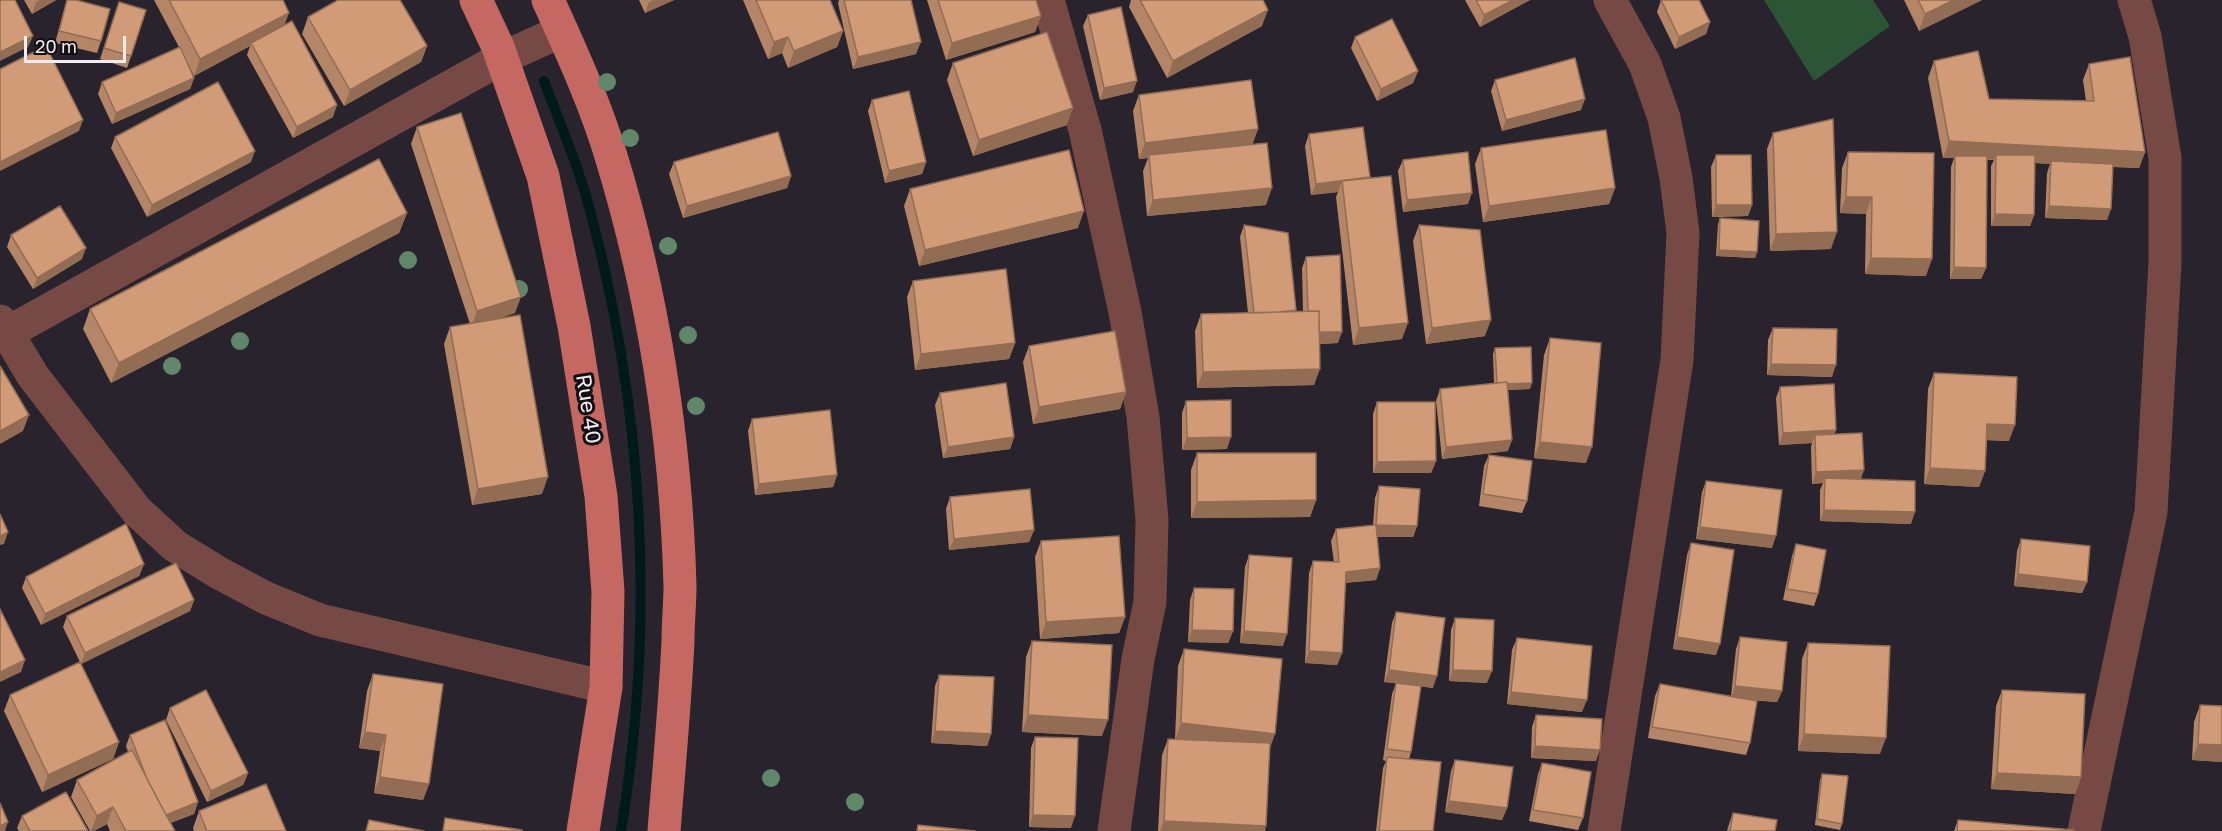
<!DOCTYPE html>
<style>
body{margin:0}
#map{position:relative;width:2222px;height:831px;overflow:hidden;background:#28232c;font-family:"Golos Text",sans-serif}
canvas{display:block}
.scale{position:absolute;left:24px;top:36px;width:102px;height:27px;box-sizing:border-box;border:3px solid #f1eef3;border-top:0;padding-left:8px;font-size:18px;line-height:21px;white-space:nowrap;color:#f1eef3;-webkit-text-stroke:4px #100e11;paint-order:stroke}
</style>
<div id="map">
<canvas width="2222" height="831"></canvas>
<div class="scale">20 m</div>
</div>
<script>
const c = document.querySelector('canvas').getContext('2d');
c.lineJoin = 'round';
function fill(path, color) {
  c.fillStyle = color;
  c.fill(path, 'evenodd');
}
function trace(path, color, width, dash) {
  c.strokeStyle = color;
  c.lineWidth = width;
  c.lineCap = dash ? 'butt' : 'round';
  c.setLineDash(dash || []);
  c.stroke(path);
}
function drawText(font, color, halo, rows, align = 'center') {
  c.font = font + ' "Golos Text",sans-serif';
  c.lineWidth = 6;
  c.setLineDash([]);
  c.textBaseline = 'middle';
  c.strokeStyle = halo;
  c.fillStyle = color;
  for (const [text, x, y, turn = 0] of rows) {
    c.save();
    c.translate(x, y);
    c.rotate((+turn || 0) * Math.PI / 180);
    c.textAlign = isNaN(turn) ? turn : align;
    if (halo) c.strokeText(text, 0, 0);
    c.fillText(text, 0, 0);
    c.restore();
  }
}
const green = new Path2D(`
 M1764 0H1873L1890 26 1814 81Z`);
const stream = new Path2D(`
 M544 81C558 119 575 157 586 196 644 403 656 619 621 831`);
const minor = new Path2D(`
 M1048 0 1085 130 1125 312 1143 417 1152 520 1150 602 1138 659 1114 831
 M0 321 33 376 137 511 175 546 219 573 266 598 320 620 606 687
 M7 333 502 58 562 31
 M1604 831 1677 360 1683 233 1676 178 1664 118 1645 64 1610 0
 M2084 831 2151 512 2158 389 2165 263V158L2145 36 2134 0`);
const major = new Path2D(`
 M476 0 498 47 543 176 574 326 601 496 608 592 606 687 583 831
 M548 0C571 51 595 103 611 156 653 294 676 442 680 586 680 604 678 622 678 641 675 704 669 768 664 831`);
const trees = [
 [607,82],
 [630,138],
 [668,246],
 [408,260],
 [519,289],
 [688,335],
 [240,341],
 [172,366],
 [696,406],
 [771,778],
 [855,802]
];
const wall = new Path2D(`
 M24 0H56L32 14Z
 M67 0 101 41 97 53 55 43Z
 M154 0H283L285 25 333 117 293 138 247 55 250 46 194 76 188 64 194 78 190 89 112 124 98 94 102 82 179 47Z
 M639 0H674L645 13Z
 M743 0H830L843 31 837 47 788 68 782 53 768 59Z
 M839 0H911L916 54 853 69 838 3Z
 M927 0H1036L1041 16 1035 32 946 60Z
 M1131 0H1263L1262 26 1167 78 1129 7Z
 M1465 0H1530L1480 27Z
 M1661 0 1710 22 1706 34 1675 49 1657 12Z
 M1904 0H1982L1919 31Z
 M119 2 131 56 127 68 100 59Z
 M1088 15 1133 92 1100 100 1083 26Z
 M308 17 427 46 421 62 344 106 302 34Z
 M1355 37 1418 71 1413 83 1377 101 1351 48Z
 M1934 61 1989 99 2086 101 2083 80 2089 64 2145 152 2139 168 2113 167 2107 220 2045 218 2047 173 2050 164 2035 163 2034 215 2030 226H1991V166L1994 160H1987L1986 268 1981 279H1950L1951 167 1954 158H1943L1928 78Z
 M953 63 1067 125 973 156 947 80Z
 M1495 80 1581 110 1502 131 1491 91Z
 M1139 95 1258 129 1252 145 1266 205 1147 216 1143 171 1148 158 1139 159 1133 111Z
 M872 100 926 162 922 174 885 183 868 111Z
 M417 127 515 313 497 319 542 494 472 505 444 344 450 327 470 324 411 144Z
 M1773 133 1831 249 1770 251 1767 149Z
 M1309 134 1370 177 1402 339 1353 345 1336 197 1338 192 1311 195 1305 146Z
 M115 137 251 162 147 217 111 148Z
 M1481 148 1615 188 1609 204 1483 222 1475 164Z
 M1848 152 1926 276 1865 274 1866 214 1840 213 1842 168Z
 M1716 155 1752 205 1748 216 1712 217 1711 167Z
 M1403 160 1468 204 1403 212 1398 171Z
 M674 162 791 176 787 188 683 218 669 174Z
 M910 189 1078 228 919 266 904 206Z
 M407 213 399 233 111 383 83 329 90 309Z
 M1720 218 1757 252 1755 258 1716 256 1718 224Z
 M1244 225 1296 311H1303L1302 268 1306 257 1338 343 1320 344 1314 385 1197 388 1195 331 1201 314 1248 313 1240 237Z
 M1419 225 1485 336 1426 344 1413 241Z
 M11 235 82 259 33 289 7 247Z
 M913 281 1015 343 1009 359 915 370 907 297Z
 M1773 328 1832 377 1767 375 1768 340Z
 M1550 338 1586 463 1534 458 1544 355Z
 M1029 346 1126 392 1120 409 1033 424 1023 362Z
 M1495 348 1530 389 1507 390 1508 451 1442 459 1436 401 1440 389 1494 384 1493 354Z
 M1934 373 2009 441 1987 440 1985 471 1979 487 1924 484 1928 389Z
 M1780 387 1835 434 1861 479 1911 524 1820 521V490L1823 483 1812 484 1811 447 1812 443 1779 445 1776 398Z
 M940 393 1014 437 1010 449 943 458 935 405Z
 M1186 401 1227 449 1182 450V413Z
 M1377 402 1436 461 1431 473H1373V414Z
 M752 419 837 475 833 487 755 495 748 431Z
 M1197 453 1316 500 1310 517 1191 518V470Z
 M1489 455 1527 501 1522 513 1479 506 1484 466Z
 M1706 481 1772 548 1696 539 1702 492Z
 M1379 486 1417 526 1413 537H1377L1380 568 1376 580 1345 583 1342 653 1337 665 1305 663 1309 573 1313 561 1334 562 1331 541 1336 529 1373 525 1375 498Z
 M950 497 1034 530 1029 542 949 550 946 509Z
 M2021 539 2087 582 2082 593 2014 586 2017 551Z
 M1041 541 1125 617 1119 633 1040 639 1035 557Z
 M1691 543 1716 655 1673 649 1687 555Z
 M1796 544 1818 594 1814 606 1783 600 1792 556Z
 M1249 555 1283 646 1240 643 1245 567Z
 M144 564 139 576 41 625 22 588 26 577Z
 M1194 588 1233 631 1228 643 1188 642 1190 600Z
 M194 600 190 611 81 664 119 742 113 759 42 792 4 711 10 695 80 662 63 627 67 616Z
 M1396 612 1433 688 1421 686 1411 752 1409 759 1433 831H1376L1383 768 1386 761 1383 760 1392 694 1396 683 1384 682 1392 623Z
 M1455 618 1487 683 1449 681 1451 630Z
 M1740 637 1782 691 1777 702 1749 700 1750 743 1746 755 1648 738 1655 696 1660 684 1731 696 1736 649Z
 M1517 638 1582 712 1507 704 1512 650Z
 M1032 641 1102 736 1022 732 1026 657Z
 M1808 643 1880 754 1798 751 1802 659Z
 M1184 649 1270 746 1265 831H1158L1162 755 1168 739H1175L1178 666Z
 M373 674 429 784 423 800 374 793 380 751 359 748 367 691Z
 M939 675 991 734 987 746 931 743 935 686Z
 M2002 690 2081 777 2075 794 1991 789 1996 706Z
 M2200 705 2222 706V762L2192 760 2194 722Z
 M170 708 248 773 243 785 207 802 166 720Z
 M1536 715 1596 761 1531 758 1532 727Z
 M130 735 198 802 194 814 170 823 175 831H110L107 824 94 831H90L71 797 77 780 128 752 126 746Z
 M1035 737 1071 828 1029 827 1031 748Z
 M1455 760 1507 808 1502 820 1445 812 1451 771Z
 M1542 763 1583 818 1578 830 1529 821 1538 774Z
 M1822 774 1842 824 1840 830 1815 825 1820 780Z
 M199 811 286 831H194L193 828Z
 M1733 813 1775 831H1727L1729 824Z
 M22 816 88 831H19L17 828Z
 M1958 820 2074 831H1954Z`);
const shadedWall = new Path2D(`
 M40 0H56L32 14 36 2Z
 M653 0H674L645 13 649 2Z
 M1513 0H1530L1480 27 1484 15Z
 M1954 0H1982L1919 31 1925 14Z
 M1268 10 1262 26 1167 78 1173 61Z
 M289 13 283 29 251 43 250 46 194 76 200 59Z
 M1041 16 1035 32 946 60 952 43Z
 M1710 22 1706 34 1675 49 1679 37Z
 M843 31 837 47 788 68 794 51Z
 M33 36 28 47 0 61V52Z
 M788 37 782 53 768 59 774 42Z
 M921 42 916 54 853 69 858 57Z
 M427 46 421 62 344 106 350 90Z
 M1418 71 1413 83 1377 101 1381 89Z
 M194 78 190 89 112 124 116 113Z
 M1137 81 1133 92 1100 100 1104 88Z
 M1585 99 1581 110 1502 131 1506 120Z
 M337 105 333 117 293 138 297 127Z
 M1073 108 1067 125 973 156 979 140Z
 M83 120 79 131 0 171V162Z
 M1258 129 1252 145 1149 155 1148 158 1139 159 1145 143Z
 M1949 141 2145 152 2139 168 2051 164V161L2050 164 1996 160V155L1994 160 1955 158V156L1954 158H1943Z
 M255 151 251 162 147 217 152 205Z
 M926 162 922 174 885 183 889 171Z
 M791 176 787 188 683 218 687 206Z
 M1370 177 1365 188 1342 181 1338 192 1311 195 1316 184Z
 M1272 188 1266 205 1147 216 1153 200Z
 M1615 188 1609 204 1483 222 1489 206Z
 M1472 193 1468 204 1403 212 1407 200Z
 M1846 197H1872L1866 214 1840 213Z
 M1716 205H1752L1748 216 1712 217Z
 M2049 206 2111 209 2107 220 2045 218Z
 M1084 211 1078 228 919 266 925 250Z
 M407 213 399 233 111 383 119 363Z
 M1995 214 2034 215 2030 226H1991Z
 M1837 232 1831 249 1770 251 1776 234Z
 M86 248 82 259 33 289 37 278Z
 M1719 250 1757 252 1755 258 1716 256Z
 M1871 258 1932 259 1926 276 1865 274Z
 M1954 267 1986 268 1981 279H1950Z
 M521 297 515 313 471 328 477 311Z
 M1491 320 1485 336 1426 344 1432 328Z
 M1408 323 1402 339 1353 345 1359 328Z
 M1342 332 1338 343 1313 344 1318 333Z
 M1015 343 1009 359 915 370 921 354Z
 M1771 364 1836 365 1832 377 1767 375Z
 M1320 369 1314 385 1197 388 1203 372Z
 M1532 383 1530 389 1494 390 1497 384Z
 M1126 392 1120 409 1033 424 1039 407Z
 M29 415 23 431 0 444V431Z
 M1987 424 2015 425 2009 441 1981 440Z
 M1836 430 1832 442 1815 435 1812 443 1779 445 1783 433Z
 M1014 437 1010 449 943 458 948 447Z
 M1231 437 1227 449 1182 450 1187 438Z
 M1512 440 1508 451 1442 459 1446 447Z
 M1540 442 1592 447 1586 463 1534 458Z
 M1436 461 1431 473H1373L1377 462Z
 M1930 468 1985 471 1979 487 1924 484Z
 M1864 470 1860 482 1825 478 1823 483 1812 484 1816 472Z
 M837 475 833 487 755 495 759 484Z
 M548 477 542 494 472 505 478 489Z
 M1316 500 1310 517 1191 518 1197 502Z
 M1824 510 1915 512 1911 524 1820 521Z
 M1376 525 1417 526 1413 537H1372Z
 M1700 527 1776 536 1772 548 1696 539Z
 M1034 530 1029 542 949 550 954 539Z
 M8 532 4 544 0 545V536Z
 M144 564 139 576 41 625 45 614Z
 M1380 568 1376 580 1341 583 1346 572Z
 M2018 574 2087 582 2082 593 2014 586Z
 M194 600 190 611 81 664 85 653Z
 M1125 617 1119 633 1040 639 1046 622Z
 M1192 630 1233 631 1228 643 1188 642Z
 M1244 631 1287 634 1283 646 1240 643Z
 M1677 637 1720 644 1716 655 1673 649Z
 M1309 651 1342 653 1337 665 1305 663Z
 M25 660 21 672 0 682V672Z
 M1389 670 1437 676 1433 688 1384 682Z
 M1453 670 1492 671 1487 683 1449 681Z
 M1735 686 1782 691 1777 702 1731 698Z
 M1511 692 1587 700 1582 712 1507 704Z
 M1028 715 1108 720 1102 736 1022 732Z
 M1181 723 1275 734 1269 751 1175 740Z
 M935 731 991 734 987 746 931 743Z
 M365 732 386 735 380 751 359 748Z
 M1804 734 1886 738 1880 754 1798 751Z
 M119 742 113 759 42 792 48 775Z
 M2198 744 2222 745V762L2192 760Z
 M1535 746 1600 750 1596 761 1531 758Z
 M248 773 243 785 207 802 211 791Z
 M1997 773 2081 777 2075 794 1991 789Z
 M380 777 429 784 423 800 374 793Z
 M1449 801 1507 808 1502 820 1445 812Z
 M198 802 194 814 158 828 162 816Z
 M113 807 107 824 94 831H91L97 816Z
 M1033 815 1075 816 1071 828 1029 827Z
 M1164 821 1266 826 1265 831H1160Z
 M8 822 5 831H0V826Z`);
const building = new Path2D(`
 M0 0H15L33 36 0 52Z
 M67 0H76L110 9 101 41 59 31Z
 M169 0H283L289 13 200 59Z
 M338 0H400L427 46 350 90 308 17Z
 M756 0H830L843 31 794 51 788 37 774 42Z
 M844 0H911L921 42 858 57Z
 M938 0H1036L1041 16 952 43Z
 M1140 0H1263L1268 10 1173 61Z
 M1476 0H1513L1484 15Z
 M1661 0H1699L1710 22 1679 37Z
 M1918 0H1954L1925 14Z
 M119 2 146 10 131 56 104 48Z
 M1121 7 1137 81 1104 88 1088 15Z
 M1392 19 1418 71 1381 89 1355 37Z
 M292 21 337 105 297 127 251 43Z
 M1047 32 1073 108 979 140 953 63Z
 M46 46 83 120 0 162V69Z
 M180 47 194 78 116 113 102 82Z
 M1978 51 1989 99 2094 101 2089 64 2130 57 2145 152 1949 141 1934 61Z
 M1575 58 1585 99 1506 120 1495 80Z
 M1251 80 1258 129 1145 143 1139 95Z
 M218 82 255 151 152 205 115 137Z
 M909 91 926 162 889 171 872 100Z
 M461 113 521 297 477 311 417 127Z
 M1833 119 1837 232 1776 234 1773 133Z
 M1363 127 1370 177 1316 184 1309 134Z
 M1606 130 1615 188 1489 206 1481 148Z
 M778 132 791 176 687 206 674 162Z
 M1267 143 1272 188 1153 200 1149 155Z
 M1069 150 1084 211 925 250 910 189Z
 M1468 152 1472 193 1407 200 1403 160Z
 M1848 152 1934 153 1932 259 1871 258 1872 197H1846Z
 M1716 155H1751L1752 205H1716Z
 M1996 155H2035L2034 215 1995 214Z
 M1955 156H1987L1986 268 1954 267Z
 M379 159 407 213 119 363 90 309Z
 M2051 161 2113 164 2111 209 2049 206Z
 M1391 176 1408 323 1359 328 1342 181Z
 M60 206 86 248 37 278 11 235Z
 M1720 218 1759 221 1757 252 1719 250Z
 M1244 225 1288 233 1296 310 1279 312 1254 313Z
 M1419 225 1480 230 1491 320 1432 328Z
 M1340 255 1342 332H1319V311H1308L1306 257Z
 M1006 269 1015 343 921 354 913 281Z
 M1319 311 1320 369 1203 372 1201 314Z
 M520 315 548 477 478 489 450 327Z
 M1773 328 1837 329 1836 365 1771 364Z
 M1115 331 1126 392 1039 407 1029 346Z
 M1550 338 1601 343 1592 447 1540 442Z
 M1531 347 1532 383 1507 384V382L1497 383 1495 348Z
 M0 366 29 415 0 431Z
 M1934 373 2017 377 2015 425 1987 424 1985 471 1930 468Z
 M1507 382 1512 440 1446 447 1440 389Z
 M1006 383 1014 437 948 447 940 393Z
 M1834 384 1836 430 1783 433 1780 387Z
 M1231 400V437L1187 438 1186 401Z
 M1377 402H1435L1436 461 1377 462Z
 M830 410 837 475 759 484 752 419Z
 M1862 433 1864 470 1816 472 1815 435Z
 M1197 453H1316V500L1197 502Z
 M1489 455 1532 461 1527 501 1483 494Z
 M1825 478 1915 481V512L1824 510Z
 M1706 481 1782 490 1776 536 1700 527Z
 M1379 486 1420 489 1417 526 1376 525 1380 568 1346 572 1342 653 1309 651 1313 561 1339 562 1336 529 1376 525Z
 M1030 489 1034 530 954 539 950 497Z
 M0 514 8 532 0 536Z
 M126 524 144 564 45 614 26 577Z
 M1119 536 1125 617 1046 622 1041 541Z
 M2021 539 2090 546 2087 582 2018 574Z
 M1691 543 1734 550 1720 644 1677 637Z
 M1796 544 1826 550 1818 594 1787 589Z
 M1249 555 1292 558 1287 634 1244 631Z
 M176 563 194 600 85 653 67 616Z
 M1194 588 1234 589 1233 631 1192 630Z
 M0 609 25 660 0 672Z
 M1396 612 1445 618 1437 676 1389 670Z
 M1455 618 1494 620 1492 671 1453 670Z
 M1740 637 1787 642 1782 691 1735 686Z
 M1517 638 1592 646 1587 700 1511 692Z
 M1032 641 1112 645 1108 720 1028 715Z
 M1808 643 1890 646 1886 738 1804 734Z
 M1184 649 1282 659 1275 734 1181 723Z
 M80 662 119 742 48 775 10 695Z
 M373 674 443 684 429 784 380 777 386 735 365 732Z
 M939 675 994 677 991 734 935 731Z
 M1396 683 1421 686 1411 752 1387 749Z
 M1660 684 1757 701 1750 743 1652 727Z
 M206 690 248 773 211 791 170 708Z
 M2002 690 2085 694 2081 777 1997 773Z
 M2200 705 2222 706V745L2198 744Z
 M1536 715 1602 719 1600 750 1535 746Z
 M165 720 198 802 166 815 147 779 130 735Z
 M1035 737 1078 738 1075 816 1033 815Z
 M1168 739 1270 743 1266 826 1164 821Z
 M132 750 164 811 175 831H126L113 807 97 816 77 780Z
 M1387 757 1441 762 1433 831H1379Z
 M1455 760 1513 767 1507 808 1449 801Z
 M1542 763 1591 772 1583 818 1533 810Z
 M1822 774 1848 776 1842 824 1817 819Z
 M266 784 286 831H207L199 811Z
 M66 792 88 831H30L22 816Z
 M0 803 8 822 0 826Z
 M1733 813 1777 820 1775 831H1730Z
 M445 818 522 830V831H443Z
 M369 820 424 831H366Z
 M1958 820 2074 830V831H1957Z
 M918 825 975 831H917Z`);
const streetNames = [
 ["Rue 40",588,409,81]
];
fill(green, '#2c5535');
trace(stream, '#001919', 10);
trace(minor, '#774945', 33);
trace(major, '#c66862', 33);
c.fillStyle = '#61876a';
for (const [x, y] of trees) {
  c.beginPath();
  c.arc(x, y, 9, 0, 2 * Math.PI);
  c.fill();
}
fill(wall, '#b48566');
fill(shadedWall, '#926c53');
fill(building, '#d19b77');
trace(building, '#926c53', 1.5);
drawText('21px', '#f1eef3', '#100e11', streetNames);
</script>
